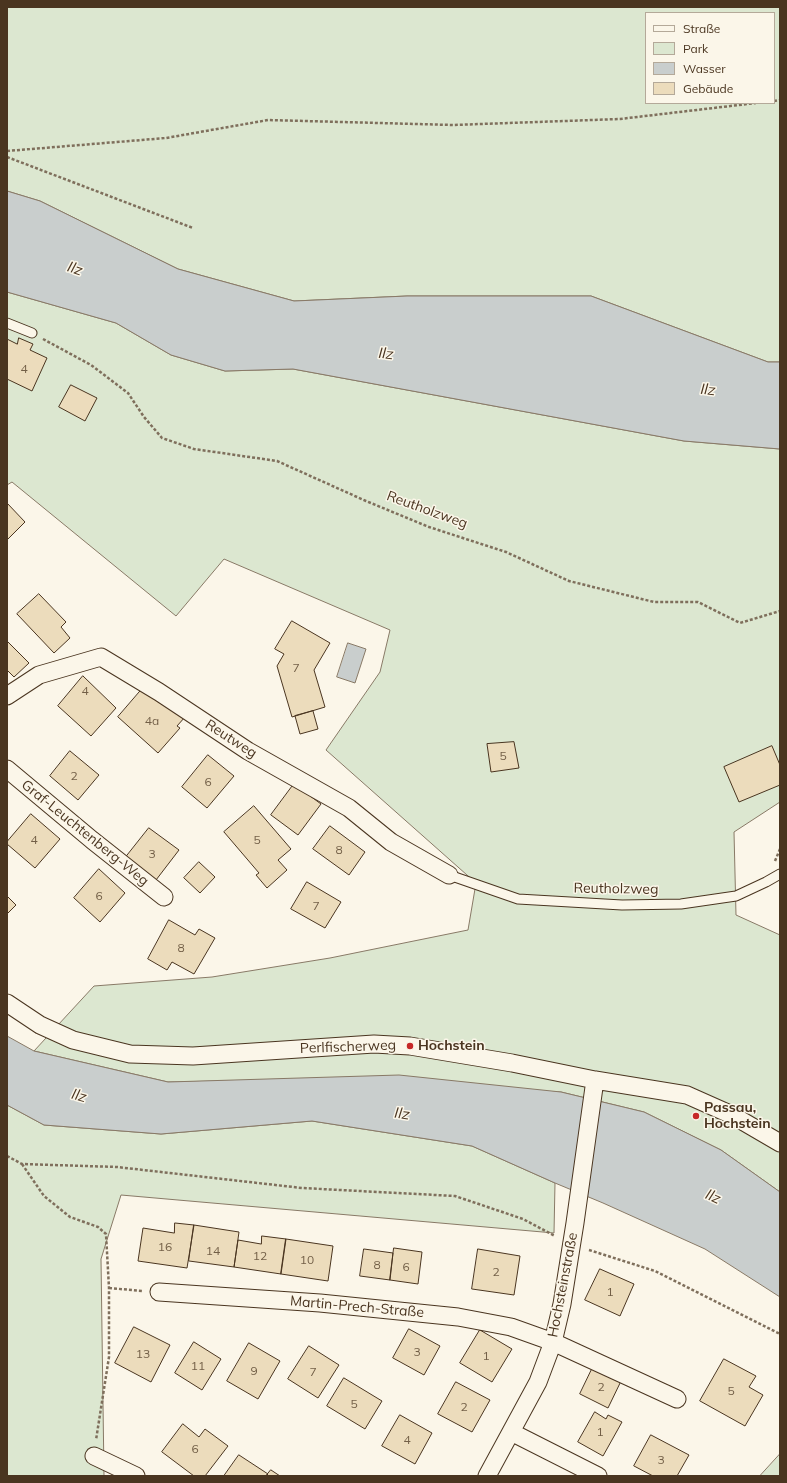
<!DOCTYPE html>
<meta charset="utf-8">
<style>
body{margin:0}
#map{position:relative;width:787px;height:1483px;overflow:hidden;background:#fbf6e9;font-family:Mulish,sans-serif}
canvas{display:block}
.frame{position:absolute;inset:0;border:8px solid #4a3520;pointer-events:none}
.legend{position:absolute;left:645px;top:12px;width:130px;height:92px;box-sizing:border-box;background:#fbf6e9;border:1px solid #b4a999;margin:0;padding:5px 7px;list-style:none;font-size:12px;color:#4a3520}
.legend li{display:flex;align-items:center;gap:8px;height:20px}
.legend b{width:20px;border:1px solid #b4a999}
</style>
<div id="map">
<canvas width="787" height="1483"></canvas>
<div class="frame"></div>
<ul class="legend">
<li><b style="height:5px;background:#fbf6e9"></b>Straße</li>
<li><b style="height:11px;background:#dce7d0"></b>Park</li>
<li><b style="height:11px;background:#c9cecd"></b>Wasser</li>
<li><b style="height:11px;background:#ecdcbc"></b>Gebäude</li>
</ul>
</div>
<script>
const c = document.querySelector('canvas').getContext('2d');
c.lineJoin = 'round';
function fill(path, color) {
  c.fillStyle = color;
  c.fill(path, 'evenodd');
}
function trace(path, color, width, dash) {
  c.strokeStyle = color;
  c.lineWidth = width;
  c.lineCap = dash ? 'butt' : 'round';
  c.setLineDash(dash || []);
  c.stroke(path);
}
function drawText(font, color, halo, rows, align = 'center') {
  c.font = font + ' Mulish,sans-serif';
  c.lineWidth = 3;
  c.setLineDash([]);
  c.textBaseline = 'middle';
  c.strokeStyle = halo;
  c.fillStyle = color;
  for (const [text, x, y, turn = 0] of rows) {
    c.save();
    c.translate(x, y);
    c.rotate((+turn || 0) * Math.PI / 180);
    c.textAlign = isNaN(turn) ? turn : align;
    if (halo) c.strokeText(text, 0, 0);
    c.fillText(text, 0, 0);
    c.restore();
  }
}
const green = new Path2D(`
 M7 7H780V362H768L591 296H407L294 301 178 269 40 201 7 191ZM646 13H774V103H646Z
 M7 292 116 323 171 355 225 371 293 369 684 441 780 449V802L734 832 736 915 780 935V1192L721 1150 644 1112 561 1092 277 1080 168 1082 34 1051 94 986 212 977 330 958 468 930 476 883 326 750 380 672 390 630 224 559 176 616 12 482 7 485Z
 M7 1105 44 1125 161 1134 312 1121 472 1146 555 1183 554 1233 121 1195 101 1259 104 1476H7Z
 M780 1454V1476H760Z`);
const water = new Path2D(`
 M7 191 40 201 178 269 294 301 407 296H591L768 362H780V449L684 441 293 369 225 371 171 355 116 323 7 292Z
 M348 643 366 649 355 683 337 677Z
 M7 1036 34 1051 168 1082 399 1075 561 1092 644 1112 721 1150 780 1192V1297L705 1249 603 1203 555 1183 472 1146 312 1121 161 1134 44 1125 7 1105Z`);
const building = new Path2D(`
 M19 338 33 344 30 350 47 358 32 391 7 379V339L17 344Z
 M71 385 97 398 85 421 59 407Z
 M7 503 25 522 7 540Z
 M39 594 66 622 61 627 70 638 54 653 17 614Z
 M292 621 330 643 314 670 325 707 292 717 277 666 284 654 275 649Z
 M7 641 29 663 14 677 7 670Z
 M83 676 116 708 91 736 58 706Z
 M143 688 166 707 169 703 185 717 177 726 180 728 158 753 118 717Z
 M313 711 318 729 300 734 295 716Z
 M514 742 519 768 491 772 487 744Z
 M772 746 780 765V785L739 802 724 767Z
 M70 751 99 775 78 800 50 776Z
 M208 755 234 776 207 808 182 787Z
 M294 784 321 804 298 835 271 815Z
 M254 806 291 849 278 860 287 870 267 888 256 875 259 873 224 832Z
 M31 814 60 839 35 868 7 844V842Z
 M330 826 365 852 349 875 313 849Z
 M149 828 179 850 156 880 126 857Z
 M199 862 215 877 200 893 184 878Z
 M99 869 125 893 100 922 74 898Z
 M307 882 341 902 325 928 291 909Z
 M7 896 16 905 7 914Z
 M169 920 195 935 199 929 215 938 194 974 172 962 167 970 148 959Z
 M175 1223 194 1225 187 1268 138 1261 143 1228 174 1233Z
 M194 1225 239 1232 234 1267 189 1261Z
 M262 1236 286 1239 281 1274 234 1267 238 1240 261 1244Z
 M286 1239 333 1246 328 1281 281 1274Z
 M394 1248 422 1252 418 1284 390 1280Z
 M364 1249 393 1253 390 1280 360 1276Z
 M478 1249 520 1256 514 1295 472 1289Z
 M600 1269 634 1284 620 1316 585 1300Z
 M134 1327 170 1345 151 1382 115 1363Z
 M409 1329 440 1346 424 1375 393 1358Z
 M480 1330 512 1349 492 1382 460 1363Z
 M194 1342 221 1359 202 1390 175 1373Z
 M249 1343 280 1361 258 1399 227 1381Z
 M309 1346 339 1365 318 1398 288 1379Z
 M724 1359 756 1376 749 1387 763 1395 745 1426 700 1401Z
 M594 1365 622 1379 608 1408 580 1394Z
 M344 1378 382 1401 365 1429 327 1406Z
 M456 1382 490 1400 472 1432 438 1414Z
 M595 1412 606 1419 608 1415 622 1422 603 1456 578 1442Z
 M400 1415 432 1433 415 1464 382 1446Z
 M183 1424 199 1437 205 1429 228 1446 205 1476H194L162 1452Z
 M651 1435 689 1455 677 1476H653L634 1466Z
 M239 1455 268 1474 266 1476H224Z
 M271 1470 280 1476H266Z`);
const path = new Path2D(`
 M774 101 780 100
 M7 151 166 138 268 120 453 125 620 119 756 103
 M7 157 193 228
 M43 339 91 365 128 393 144 417 162 438 194 449 277 461 366 501 429 527 506 552 569 581 654 602H698L740 623 780 611
 M775 861 780 849
 M7 1156 22 1164 117 1167 302 1188 455 1196 523 1219 555 1236
 M22 1164 44 1196 70 1217 98 1227 106 1234 109 1288V1357L96 1440
 M589 1250 655 1271 780 1334
 M109 1288 143 1291`);
const service = new Path2D(`
 M7 323 32 333
 M449 875 518 899 622 905 681 904 736 896 766 882 780 874`);
const minor = new Path2D(`
 M7 696 39 675 101 657 159 692 248 751 349 808 391 842 449 875
 M7 769 92 840 164 897
 M7 1003 40 1025 73 1040 130 1054 193 1056 374 1044 410 1046 512 1063 595 1080 687 1095 732 1115 780 1143
 M159 1292 320 1303 458 1317 511 1327 553 1342 677 1399
 M511 1432 598 1476
 M94 1456 136 1476
 M487 1476 538 1382 553 1342 562 1304 575 1223 595 1080`);
const markers = [
 [410,1046,4,"#c62828"],
 [696,1116,4,"#c62828"]
];
const numberNames = [
 ["4",24,369],
 ["7",296,668],
 ["4",85,691],
 ["4a",152,721],
 ["5",503,756],
 ["2",74,776],
 ["6",208,782],
 ["4",34,840],
 ["5",257,840],
 ["8",339,850],
 ["3",152,854],
 ["6",99,896],
 ["7",316,906],
 ["8",181,948],
 ["16",165,1247],
 ["14",213,1251],
 ["12",260,1256],
 ["10",307,1260],
 ["8",377,1265],
 ["6",406,1267],
 ["2",496,1272],
 ["1",610,1292],
 ["3",417,1352],
 ["13",143,1354],
 ["1",486,1356],
 ["11",198,1366],
 ["9",254,1371],
 ["7",313,1372],
 ["2",601,1387],
 ["5",731,1391],
 ["5",354,1404],
 ["2",464,1407],
 ["1",600,1432],
 ["4",407,1440],
 ["6",195,1449],
 ["3",661,1460]
];
const streetNames = [
 ["Reutholzweg",427,510,20],
 ["Reutweg",231,739,33],
 ["Graf-Leuchtenberg-Weg",85,833,39],
 ["Reutholzweg",616,889,1],
 ["Perlfischerweg",348,1047,-2],
 ["Hochsteinstraße",563,1285,-79],
 ["Martin-Prech-Straße",357,1307,5]
];
const poiNames = [
 ["Hochstein",418,1046],
 ["Passau,",704,1108],
 ["Hochstein",704,1124]
];
const waterNames = [
 ["Ilz",75,269,19],
 ["Ilz",386,354,6],
 ["Ilz",708,390,6],
 ["Ilz",79,1096,16],
 ["Ilz",402,1114,8],
 ["Ilz",713,1197,24]
];
fill(green, '#dce7d0');
trace(green, '#887966', 1);
fill(water, '#c9cecd');
trace(water, '#887966', 1);
fill(building, '#ecdcbc');
trace(building, '#4a3520', 1);
trace(service, '#4a3520', 11);
trace(minor, '#4a3520', 19);
trace(path, '#7f6f5c', 2.5, [3, 2]);
trace(service, '#fbf6e9', 9);
trace(minor, '#fbf6e9', 17);
for (const [x, y, r, color] of markers) {
  const dot = new Path2D();
  dot.arc(x, y, r, 0, 2 * Math.PI);
  c.fillStyle = color;
  c.fill(dot);
  trace(dot, '#fbf6e9', 1.5);
}
drawText('12px', '#725f47', null, numberNames);
drawText('14px', '#4a3520', '#fbf6e9', streetNames);
drawText('bold 14px', '#4a3520', '#fbf6e9', poiNames, 'left');
drawText('italic 15px', '#4a3520', '#fbf6e9', waterNames);
</script>
